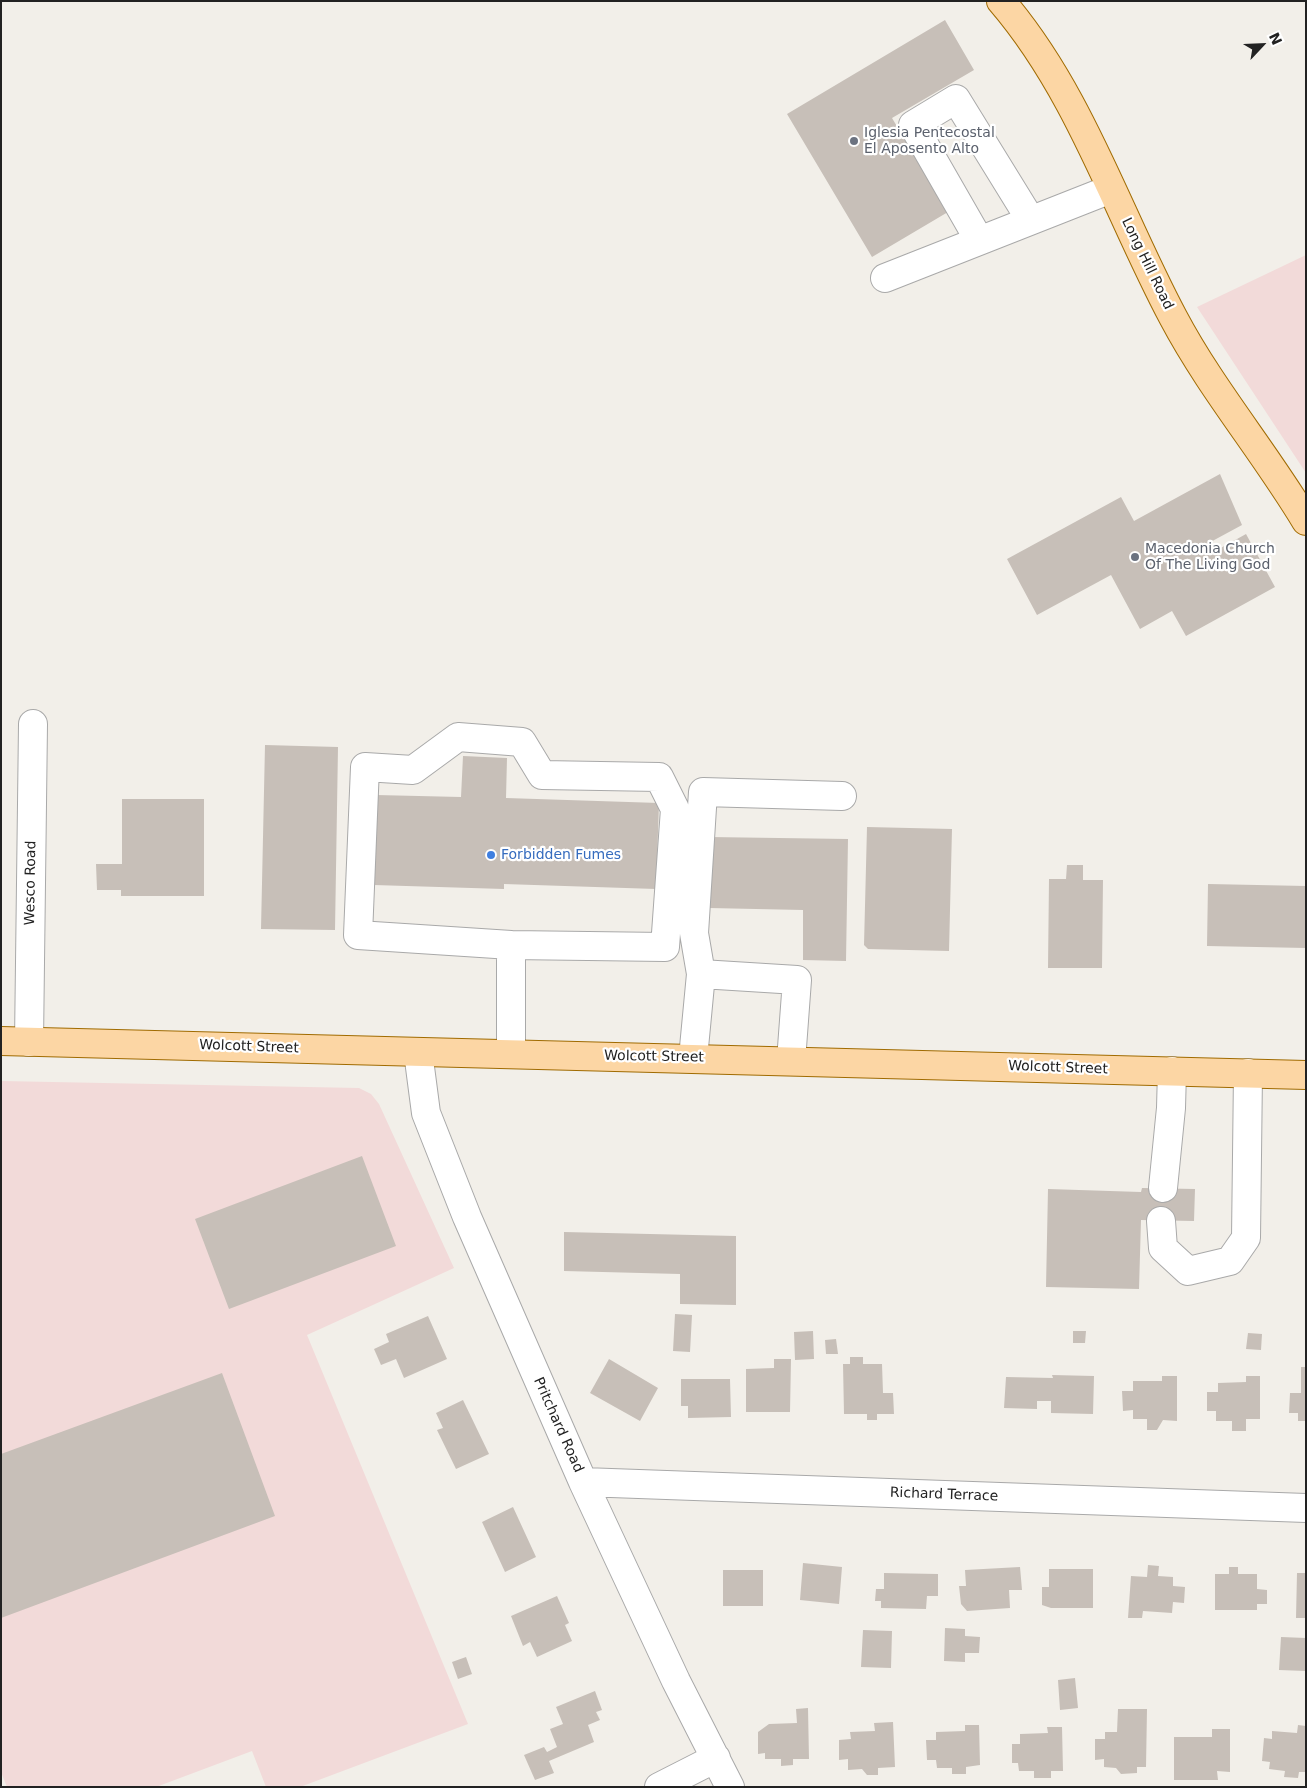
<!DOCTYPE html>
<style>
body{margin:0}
#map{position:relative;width:1307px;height:1788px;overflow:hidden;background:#f2efe9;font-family:"DejaVu Sans",sans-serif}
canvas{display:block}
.frame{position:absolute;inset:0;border:2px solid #222;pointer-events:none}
.north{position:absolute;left:1237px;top:20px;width:50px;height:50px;-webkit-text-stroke:4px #fff;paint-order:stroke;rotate:65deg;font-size:14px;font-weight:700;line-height:20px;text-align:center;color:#222}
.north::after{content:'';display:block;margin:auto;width:18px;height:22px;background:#222;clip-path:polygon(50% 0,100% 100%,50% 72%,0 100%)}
</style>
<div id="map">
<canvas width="1307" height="1788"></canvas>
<div class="frame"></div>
<div class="north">N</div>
</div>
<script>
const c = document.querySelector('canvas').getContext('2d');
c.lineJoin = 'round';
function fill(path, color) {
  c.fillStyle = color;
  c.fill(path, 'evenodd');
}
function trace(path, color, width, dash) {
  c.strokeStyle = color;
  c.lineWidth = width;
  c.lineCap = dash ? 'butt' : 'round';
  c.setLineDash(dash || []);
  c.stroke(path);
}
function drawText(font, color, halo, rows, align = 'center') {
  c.font = font + ' "DejaVu Sans",sans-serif';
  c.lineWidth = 4.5;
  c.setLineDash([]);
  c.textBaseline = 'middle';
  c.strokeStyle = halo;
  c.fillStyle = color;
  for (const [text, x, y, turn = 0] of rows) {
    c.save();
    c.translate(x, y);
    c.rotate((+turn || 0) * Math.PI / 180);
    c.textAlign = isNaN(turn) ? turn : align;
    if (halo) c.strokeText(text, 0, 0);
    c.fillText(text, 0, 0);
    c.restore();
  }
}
const commercial = new Path2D(`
 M1306 255V473L1197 307Z
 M1 1081 359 1088 371 1094 379 1104 454 1268 307 1335 468 1724 300 1787H266L252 1751 156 1787H7L1 1772Z`);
const building = new Path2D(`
 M945 20 974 70 892 118 948 212 872 257 787 114Z
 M1220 474 1242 525 1205 545 1210 554 1246 534 1275 587 1186 636 1172 611 1140 629 1111 575 1037 615 1007 559 1121 497 1134 521Z
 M265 745 338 747 335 930 261 929Z
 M463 756 507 758 506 798 659 803 656 889 504 884V889L374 885 376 795 461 797Z
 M122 799H204V896H121V890H97L96 864H122Z
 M867 827 952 829 949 951 868 949 864 945Z
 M709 837 848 839 846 961 803 960V910L709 908Z
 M1067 865H1083V880H1103L1102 968H1048L1049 879H1066Z
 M1208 884 1306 886V948L1207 946Z
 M362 1156 396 1246 229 1309 195 1219Z
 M1142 1188 1195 1189 1194 1221 1141 1220 1139 1289 1046 1287 1048 1189 1141 1192Z
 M564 1232 736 1236V1305L680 1304V1274L564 1271Z
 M675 1314 692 1315 690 1352 673 1351Z
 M428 1316 447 1359 404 1378 396 1359 381 1365 374 1349 389 1342 386 1334Z
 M813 1331 814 1359 795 1360 794 1332Z
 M1073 1331H1086L1085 1343H1073Z
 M1248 1333 1262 1334 1261 1350 1246 1349Z
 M836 1339 838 1354H826L825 1340Z
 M850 1357H863V1364H882L883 1393H893L894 1414H877V1420H867V1414H844L843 1364H850Z
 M609 1359 658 1388 640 1421 590 1393Z
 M774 1359H791L790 1412H746V1369L774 1368Z
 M1301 1367H1306V1421H1298V1413H1289L1290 1393H1301Z
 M222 1373 275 1516 1 1618V1454Z
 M1052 1375 1094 1376 1093 1414 1051 1413V1401H1037V1409L1004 1408 1006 1377 1053 1378Z
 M1162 1376H1177V1421L1163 1420 1157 1430H1147V1419H1133V1410L1123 1411 1122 1391H1133V1381H1162Z
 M1246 1376H1260V1419H1246V1431H1232V1421H1216V1411H1207V1392H1218V1383L1246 1382Z
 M681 1379H730L731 1417 688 1418V1406H681Z
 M463 1400 489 1454 456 1469 437 1430 443 1428 436 1413Z
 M513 1507 536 1557 505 1572 482 1522Z
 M803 1563 842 1567 839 1604 800 1600Z
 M1148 1565 1159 1566 1158 1576 1173 1577V1586L1185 1587 1184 1603 1173 1602 1172 1613 1143 1611 1142 1618H1128L1131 1576 1147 1577Z
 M1020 1567 1022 1590H1009L1010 1608 967 1611 961 1604 959 1586H966L965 1570Z
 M1229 1567H1238V1574H1257V1589L1267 1590V1604H1257V1610H1215V1574H1229Z
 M1049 1569H1093V1608H1051L1042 1605V1587H1049Z
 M723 1570H763V1606H723Z
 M884 1573 938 1574V1596H927L926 1609 881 1608V1601H875L876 1589H884Z
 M1297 1573H1306V1618H1296Z
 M557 1596 569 1623 565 1625 572 1641 537 1657 530 1642 523 1646 511 1616Z
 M945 1628 965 1629V1636L980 1637 979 1653H965V1662L944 1661Z
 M863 1630 892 1631 891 1668 861 1667Z
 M1281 1637 1306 1638V1671L1279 1670Z
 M466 1657 472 1674 458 1679 452 1662Z
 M1075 1678 1078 1708 1060 1710 1058 1680Z
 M595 1691 602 1710 596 1712 600 1720 588 1725 594 1742 549 1761 554 1773 535 1780 524 1755 544 1747 547 1752 557 1747 550 1729 563 1724 556 1707Z
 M808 1708 809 1759H793V1765L781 1766V1759H765V1753L758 1754V1732L769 1724 797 1723 796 1709Z
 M1118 1709H1147L1146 1767H1137V1773L1121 1774 1116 1768 1104 1767V1759L1095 1760V1739H1105V1732H1117Z
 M893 1722 895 1767 878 1768V1775H867L862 1769 848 1770V1759L839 1760V1740L851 1739 850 1732 875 1731 874 1723Z
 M965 1725H979L980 1765 966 1767V1774H952V1768H937L936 1760H927L926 1740H936V1732L965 1731Z
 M1298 1725 1306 1726V1772H1299L1298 1778 1284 1777 1285 1771 1269 1769 1270 1762 1262 1761 1264 1738 1272 1739V1731L1297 1733Z
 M1047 1727H1062L1063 1771H1051V1778H1034V1771H1019L1018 1763H1012V1744H1020V1734L1048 1733Z
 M1212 1729H1230V1772L1217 1771 1218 1780H1174V1737H1212Z`);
const minor = new Path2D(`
 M979 240 913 125 956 99 1030 219
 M885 278 1111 189
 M511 945 358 935 365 767 413 770 458 737 522 742 542 775 659 777 675 809 665 947 511 945V1054
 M701 974 694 933 703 792 842 796
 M29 1042 33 724
 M418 1052 426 1113 467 1217 583 1482 676 1681 730 1787
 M693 1058 701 974 797 980 791 1061
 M1163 1188 1171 1108 1172 1071
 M1161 1221 1163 1248 1188 1271 1230 1261 1246 1238 1248 1073
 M583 1482 1306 1508
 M659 1787 716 1758`);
const major = new Path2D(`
 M1001 1C1080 93 1117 212 1173 317 1211 389 1264 451 1306 521
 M1 1041 1306 1075`);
const markers = [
 [854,141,5,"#6b7280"],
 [1135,557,5,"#6b7280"],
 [491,855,5,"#3f7fe0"]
];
const worshipNames = [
 ["Iglesia Pentecostal",864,133],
 ["El Aposento Alto",864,149],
 ["Macedonia Church",1145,549],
 ["Of The Living God",1145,565]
];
const streetNames = [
 ["Long Hill Road",1147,264,64],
 ["Wesco Road",31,883,-89],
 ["Wolcott Street",249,1047,2],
 ["Wolcott Street",654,1057,1],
 ["Wolcott Street",1058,1068,2],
 ["Pritchard Road",558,1425,66],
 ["Richard Terrace",944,1495,2]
];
const shopNames = [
 ["Forbidden Fumes",501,855]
];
fill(commercial, '#f2dad9');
fill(building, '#c7bfb8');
trace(minor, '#a9a9a9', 30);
trace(major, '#a06b00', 30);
trace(minor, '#fff', 28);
trace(major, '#fcd6a4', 28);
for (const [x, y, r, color] of markers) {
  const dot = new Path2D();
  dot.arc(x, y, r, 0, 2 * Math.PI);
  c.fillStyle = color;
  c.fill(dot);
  trace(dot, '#fff', 2);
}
drawText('14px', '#5b616d', '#fff', worshipNames, 'left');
drawText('14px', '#222', '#fff', streetNames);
drawText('14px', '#366cbe', '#fff', shopNames, 'left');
</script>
